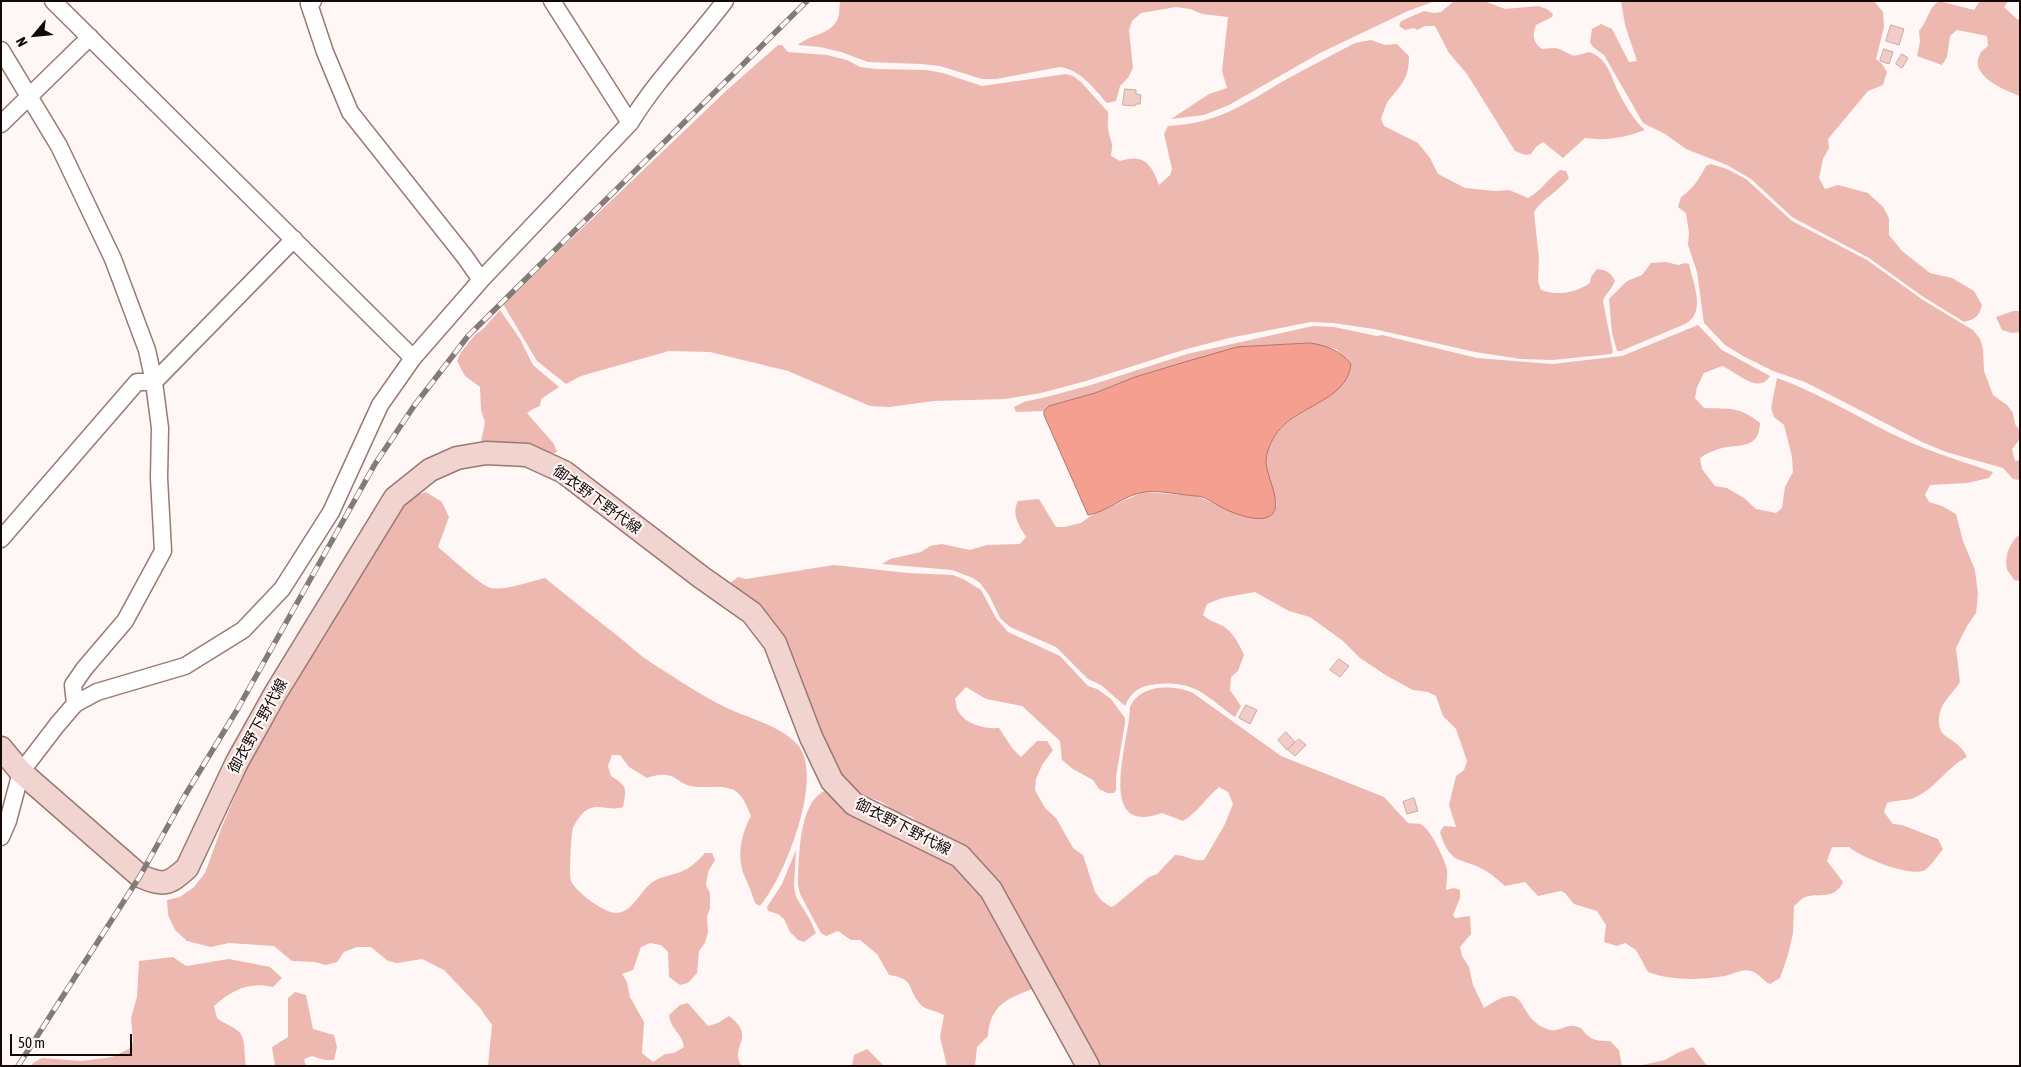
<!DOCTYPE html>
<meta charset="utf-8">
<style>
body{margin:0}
#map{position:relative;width:2021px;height:1067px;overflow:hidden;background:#fef7f5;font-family:"Asap Condensed",sans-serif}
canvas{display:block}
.frame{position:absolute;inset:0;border:2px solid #150908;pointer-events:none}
.north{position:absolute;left:10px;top:10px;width:50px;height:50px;-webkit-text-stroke:4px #fef7f5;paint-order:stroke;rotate:242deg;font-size:14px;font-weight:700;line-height:20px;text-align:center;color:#150908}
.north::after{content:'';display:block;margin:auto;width:18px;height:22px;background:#150908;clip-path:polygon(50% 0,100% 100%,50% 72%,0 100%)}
.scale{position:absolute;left:10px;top:1034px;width:122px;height:22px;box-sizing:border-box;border:2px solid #150908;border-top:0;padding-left:6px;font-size:15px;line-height:18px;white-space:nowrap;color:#150908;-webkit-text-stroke:4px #fef7f5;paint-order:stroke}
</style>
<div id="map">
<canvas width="2021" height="1067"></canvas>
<div class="frame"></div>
<div class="north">N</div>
<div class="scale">50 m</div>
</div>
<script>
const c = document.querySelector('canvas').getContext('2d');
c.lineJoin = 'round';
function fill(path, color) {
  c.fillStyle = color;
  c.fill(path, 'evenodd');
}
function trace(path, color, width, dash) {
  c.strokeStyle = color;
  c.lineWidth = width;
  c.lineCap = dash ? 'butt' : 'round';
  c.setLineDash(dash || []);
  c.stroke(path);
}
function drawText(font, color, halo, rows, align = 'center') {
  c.font = font + ' "Asap Condensed","Noto Sans JP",sans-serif';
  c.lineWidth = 4.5;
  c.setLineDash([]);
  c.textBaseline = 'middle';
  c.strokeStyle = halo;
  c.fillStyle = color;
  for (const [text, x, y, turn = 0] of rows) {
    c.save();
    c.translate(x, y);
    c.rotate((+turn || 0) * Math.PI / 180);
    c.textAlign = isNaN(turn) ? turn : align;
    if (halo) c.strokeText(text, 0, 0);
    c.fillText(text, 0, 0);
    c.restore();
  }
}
const green = new Path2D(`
 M840 1H1435L1408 11 1320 53 1229 105 1204 115 1171 119 1209 94 1227 88 1222 71 1228 17 1202 14 1190 9 1176 7 1141 13 1132 21 1129 30 1133 68 1128 78 1120 86 1116 101 1107 103C1093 88 1081 70 1060 67L996 79H982L940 66 921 64 868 62 841 52 820 47 798 45C810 34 832 35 838 18 840 13 839 6 840 1Z
 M1454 1H1484L1505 9 1538 6 1547 9 1553 14 1552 17 1536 25C1532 36 1533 42 1542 49 1547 49 1554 47 1559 49 1576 56 1569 58 1589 52 1609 58 1611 79 1620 95 1626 107 1635 121 1645 130 1624 138 1606 141 1585 138L1563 158 1543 142 1536 147 1531 154 1525 155 1515 151 1467 74 1449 53 1435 26H1425L1417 30 1414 28 1405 30 1399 26 1401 21 1424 11 1434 13 1441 12Z
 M1621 1H1874L1883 12 1884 27 1876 59 1882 64 1887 72 1883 85 1868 91 1828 139 1829 148 1823 159 1819 178 1825 189 1838 185 1868 193 1883 207 1889 218V235L1902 251 1930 273 1952 278 1974 291 1982 305C1979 316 1976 319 1964 322L1922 296 1869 258 1792 217 1751 179 1727 165 1686 149 1665 134 1643 123 1604 55 1593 47 1590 42 1592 29 1601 24 1612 29 1629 62 1637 61 1625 25Z
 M1939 1 1974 10 1980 1H2008L2004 7 2018 20 2020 18V96C2005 91 1968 75 1980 54 1981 51 1986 48 1988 46L1987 36 1957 30 1950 36 1947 57 1942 65 1917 56 1920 42 1919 31C1928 21 1928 8 1939 1Z
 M1371 40 1385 45 1397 44 1409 56C1409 79 1402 84 1388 101 1385 106 1383 114 1381 119L1384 126 1418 143 1430 158 1438 174 1465 188 1495 191 1509 190 1528 198C1541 191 1548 179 1560 170L1566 171 1569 178C1559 191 1543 198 1534 212L1539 259 1538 281 1541 290C1557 296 1576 293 1590 283L1591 277 1597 269C1606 270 1611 272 1615 281 1612 289 1605 294 1603 301L1613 352 1611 354 1553 360 1521 359 1475 352 1374 329 1333 323 1311 322 1229 338 1183 350 1086 381 1041 393 1005 399 934 401 889 407 870 406 788 371 710 352 669 351 581 376 566 384 537 361 503 304 727 90 778 45H782L788 52 827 55 847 60 860 67 877 69 926 70 943 73 982 86 1066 74 1073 76 1081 82 1108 112C1109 118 1107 123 1108 128 1110 143 1114 139 1111 156L1120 161C1143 153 1152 164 1159 185L1170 175 1172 169 1164 134 1168 126C1220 123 1244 104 1287 79 1309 67 1332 55 1355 43Z
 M1711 164 1727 169 1746 179 1792 221 1867 260 1923 300 1973 330 1980 339 1983 349 1984 371 1993 395 2007 405 2013 413 2015 424 2020 431V439L2012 449 2015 461 2020 460V480L2013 479 2003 468 1946 452 1922 442 1805 382 1773 371 1743 356 1725 345 1704 323 1697 272 1688 245 1689 233 1686 213 1678 207 1681 197C1693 189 1699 179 1706 166Z
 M1666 262 1678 265 1685 263 1689 264C1693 283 1707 313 1685 324L1621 351H1617L1612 333 1609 299 1627 281 1642 275 1651 263Z
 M500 310 520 339 533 365 559 387 541 399 540 406 533 409 527 413 554 444 557 452 552 454 510 444 481 442 485 422 481 410 480 387 465 376 457 361 461 352 475 335 483 329Z
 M2013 311H2020V332L2012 333 2002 330 1996 317Z
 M1698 325 1722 350 1770 376C1758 395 1737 372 1722 366L1704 373 1697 387 1695 398 1704 408C1730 409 1739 406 1760 423 1759 449 1741 444 1722 448 1714 450 1707 453 1700 458L1702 469 1715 486 1727 488 1744 498 1756 509 1776 513 1782 508 1785 487 1793 472 1792 457 1784 425 1774 417 1771 408 1777 378C1816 392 1851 413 1888 432 1922 449 1957 460 1993 472L1989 478 1967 483 1930 485 1925 495 1929 502 1942 506 1956 514 1963 541 1975 570 1978 594 1976 613 1967 626 1956 648 1960 682C1950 698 1938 703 1939 724 1940 730 1942 734 1947 737 1955 742 1963 748 1967 757 1947 767 1934 790 1914 798 1905 801 1895 800 1887 803L1884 812 1893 824 1902 825 1938 839 1943 849C1937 856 1932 865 1925 870 1911 878 1860 857 1849 847H1832L1827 861 1843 882C1833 902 1818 891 1803 898 1800 900 1797 904 1794 906L1793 933 1788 955 1780 978 1770 984C1763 981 1759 973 1751 971 1743 968 1733 974 1725 976 1698 980 1673 981 1648 972L1636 950 1625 943 1617 946 1604 942 1606 925 1597 911 1574 904 1565 893 1561 891 1538 896 1525 882 1505 886C1499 881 1493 875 1486 871 1462 856 1451 868 1440 832L1444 826 1456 827 1449 805 1456 776 1464 770 1467 761 1456 729 1443 716 1436 696 1428 692 1413 690 1387 676 1360 658 1343 641 1310 617 1289 611 1255 592 1222 598 1207 604 1203 615C1209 621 1215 622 1221 625 1233 631 1239 644 1244 655L1238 671 1231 677 1230 690 1241 706 1235 717C1206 696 1195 680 1157 684 1139 686 1132 691 1125 706L1101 685 1088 679 1056 647 1010 627 1000 618 989 595 980 583 973 578 952 570 882 564 890 559 921 552 930 546 942 544 970 550 987 545 1020 544 1026 537C1019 525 1011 515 1018 501L1039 499 1056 527H1064L1081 523 1092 515 1143 492 1197 496 1224 508 1257 518 1277 505C1273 491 1265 475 1266 460 1269 407 1347 408 1351 364L1336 349 1310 343 1237 347 1195 359 1135 377 1095 393 1049 406 1044 411 1016 412 1014 407 1024 402 1050 396 1091 385 1187 354 1313 326 1334 327 1377 336 1382 335 1477 358 1552 364 1622 356Z
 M426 492 442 502 449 517 438 547C448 555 481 586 491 588 505 591 531 581 545 578 569 598 594 617 619 637 631 647 644 659 658 667 679 680 700 695 723 706 746 718 778 724 797 744 826 775 784 879 760 906L755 903C752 894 749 886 745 877 736 858 741 834 751 816 747 807 743 795 734 790 719 783 702 790 687 785 679 782 675 776 666 775 660 774 653 776 647 778L629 767 620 755H612L608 766 611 776C627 786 627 788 623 807 610 812 596 801 584 812 580 816 575 823 573 828 571 832 569 876 571 881 576 892 604 913 616 913 634 913 641 887 656 880 661 877 668 876 674 874 687 871 696 863 705 853H712L715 860 708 872 706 885 710 893V908L707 917 708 932 705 943 699 951 697 973 688 983 680 985 669 977 668 952 661 945 650 943 641 947 633 970 622 974 627 982 630 997 644 1022 642 1053 653 1062 665 1054 674 1053 684 1047C682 1032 671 1031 669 1015L680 1005 688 1003 708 1026 718 1023 729 1016C758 1038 728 1046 742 1066H488L492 1025 480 1008 444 970 422 959 397 963 388 961 371 947H357L344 952 337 962 326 965 314 962 292 961 274 946 229 943 211 947 187 941 175 930 168 915 167 900 180 897 194 887 205 873 221 829 248 766 392 517 408 498Z
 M2020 534V581L2014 580C2012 576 2008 572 2007 569 2004 556 2010 542 2020 534Z
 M834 565 908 573 953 575 965 580 981 590 996 618 1008 632 1060 656 1088 686 1097 689 1111 699 1125 718V723L1116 777V790L1114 793H1107L1099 789 1093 780 1073 769 1062 760 1060 741 1022 706 986 699 966 687 955 699C956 702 956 708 958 711 966 725 985 729 999 728L1012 748 1021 757 1037 741H1047L1053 750 1042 765 1036 779 1035 790 1045 808 1056 818 1073 848 1083 855 1095 892 1102 901 1111 907 1114 906 1149 877 1157 874 1175 855C1185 855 1195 862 1204 860L1224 826 1233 804 1228 792 1219 787C1206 798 1198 812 1183 821L1162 813C1094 838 1130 739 1130 707 1140 684 1173 684 1193 693L1281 756 1384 797 1408 823C1412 824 1416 823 1420 824 1430 827 1445 860 1447 870 1448 877 1446 884 1446 890L1454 888 1460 890V898L1453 915 1455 918 1470 916 1471 934 1460 947 1462 956 1469 967 1473 985 1484 1008C1531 976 1513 1016 1547 1029 1555 1033 1562 1027 1570 1026 1573 1025 1578 1027 1581 1028 1590 1040 1595 1041 1610 1041L1619 1050 1622 1066H1098L1040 965 930 831 912 817 893 810 882 802 865 796 847 783 825 755 816 736 796 662 786 645 745 597 730 583 738 577 746 579Z
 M824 791 961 867 975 884 1034 988C1008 999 990 1004 988 1036L977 1047 975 1066H947L940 1037 944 1015C937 1011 927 1010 922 1006 906 990 917 979 889 975L877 954 860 940H851L838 931 826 936 821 933 800 894 798 885C799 860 798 804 824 791Z
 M796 850 794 886 796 897 809 918 816 933 804 942 798 940 790 932 784 919 778 914 768 911 767 907 782 884Z
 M173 957 186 966 229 959 270 967 282 978 273 987C249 981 232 990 214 1006L217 1018C223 1023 232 1026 238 1031 246 1036 244 1056 246 1066H31L33 1063 42 1058 82 1061 112 1057 129 1049 133 1042 131 1018 137 997 139 961Z
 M295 992 306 995 313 1029 334 1035 337 1047 334 1060H325L312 1056 304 1059 306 1066H275L272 1047 288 1037V998Z
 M1693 1047 1707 1066H1638L1665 1060 1677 1053Z
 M867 1049 884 1066H852L854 1055Z`);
const water = new Path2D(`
 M1310 343C1328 346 1339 350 1351 364 1347 403 1291 406 1274 437 1270 444 1266 453 1266 462 1266 476 1286 510 1268 517 1255 522 1232 513 1221 507 1213 503 1205 496 1196 496 1182 495 1157 490 1144 492 1124 495 1107 512 1088 515L1044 415V411L1049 406 1095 393 1135 377 1195 359 1237 347Z`);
const building = new Path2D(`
 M1891 25 1904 29 1899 45 1886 41Z
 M1884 49 1893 52 1889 64 1880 61Z
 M1902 54 1908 58 1902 68 1896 64Z
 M1125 89 1136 90V94L1141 95 1140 104H1135V106L1123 105Z
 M1339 659 1349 666 1340 677 1330 670Z
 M1246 705 1257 710 1250 724 1239 718Z
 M1286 732 1295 742 1287 750 1278 740Z
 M1299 739 1306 745 1295 756 1288 750Z
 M1414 798 1418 811 1407 814 1403 802Z`);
const minor = new Path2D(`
 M53 1 413 358
 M313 1 309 4 325 52 350 112 465 257 481 280
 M552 1 630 123
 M1 50 59 146 113 259 147 350 154 382 160 428 159 478 163 551 125 621 84 669 73 685 75 704
 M1 124 90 37
 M1 539 137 382H154L294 239
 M1 837 8 821 21 772 57 725 75 704 97 692 185 666 243 630 282 589 331 512 380 405 413 358 481 280 630 123C657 79 694 42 725 1`);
const secondary = new Path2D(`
 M1 748 21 772 140 876C164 886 168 885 187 868L237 762 275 694 395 498 430 470 457 458 486 453 527 455 564 472 701 577 752 613 775 643 811 737 832 781 854 804 960 856 991 890 1088 1066`);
const rail = new Path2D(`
 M18 1066 140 876 184 797 237 710 375 464 414 406 468 336 807 1`);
const streetNames = [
 ["御衣野下野代線",597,500,36],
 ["御衣野下野代線",258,726,-61],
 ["御衣野下野代線",903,827,27]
];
fill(green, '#edb8af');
fill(water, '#f59f91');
trace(water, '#b27268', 1);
fill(building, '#f2cdc7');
trace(building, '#cba8a2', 1);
trace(minor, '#9a7973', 19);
trace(secondary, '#9a7973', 25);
trace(minor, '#fff', 16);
trace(secondary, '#f1d4d0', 22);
trace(rail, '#847a78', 5.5);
trace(rail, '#fef7f5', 4, [11]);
drawText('15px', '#150908', '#fef7f5', streetNames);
</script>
